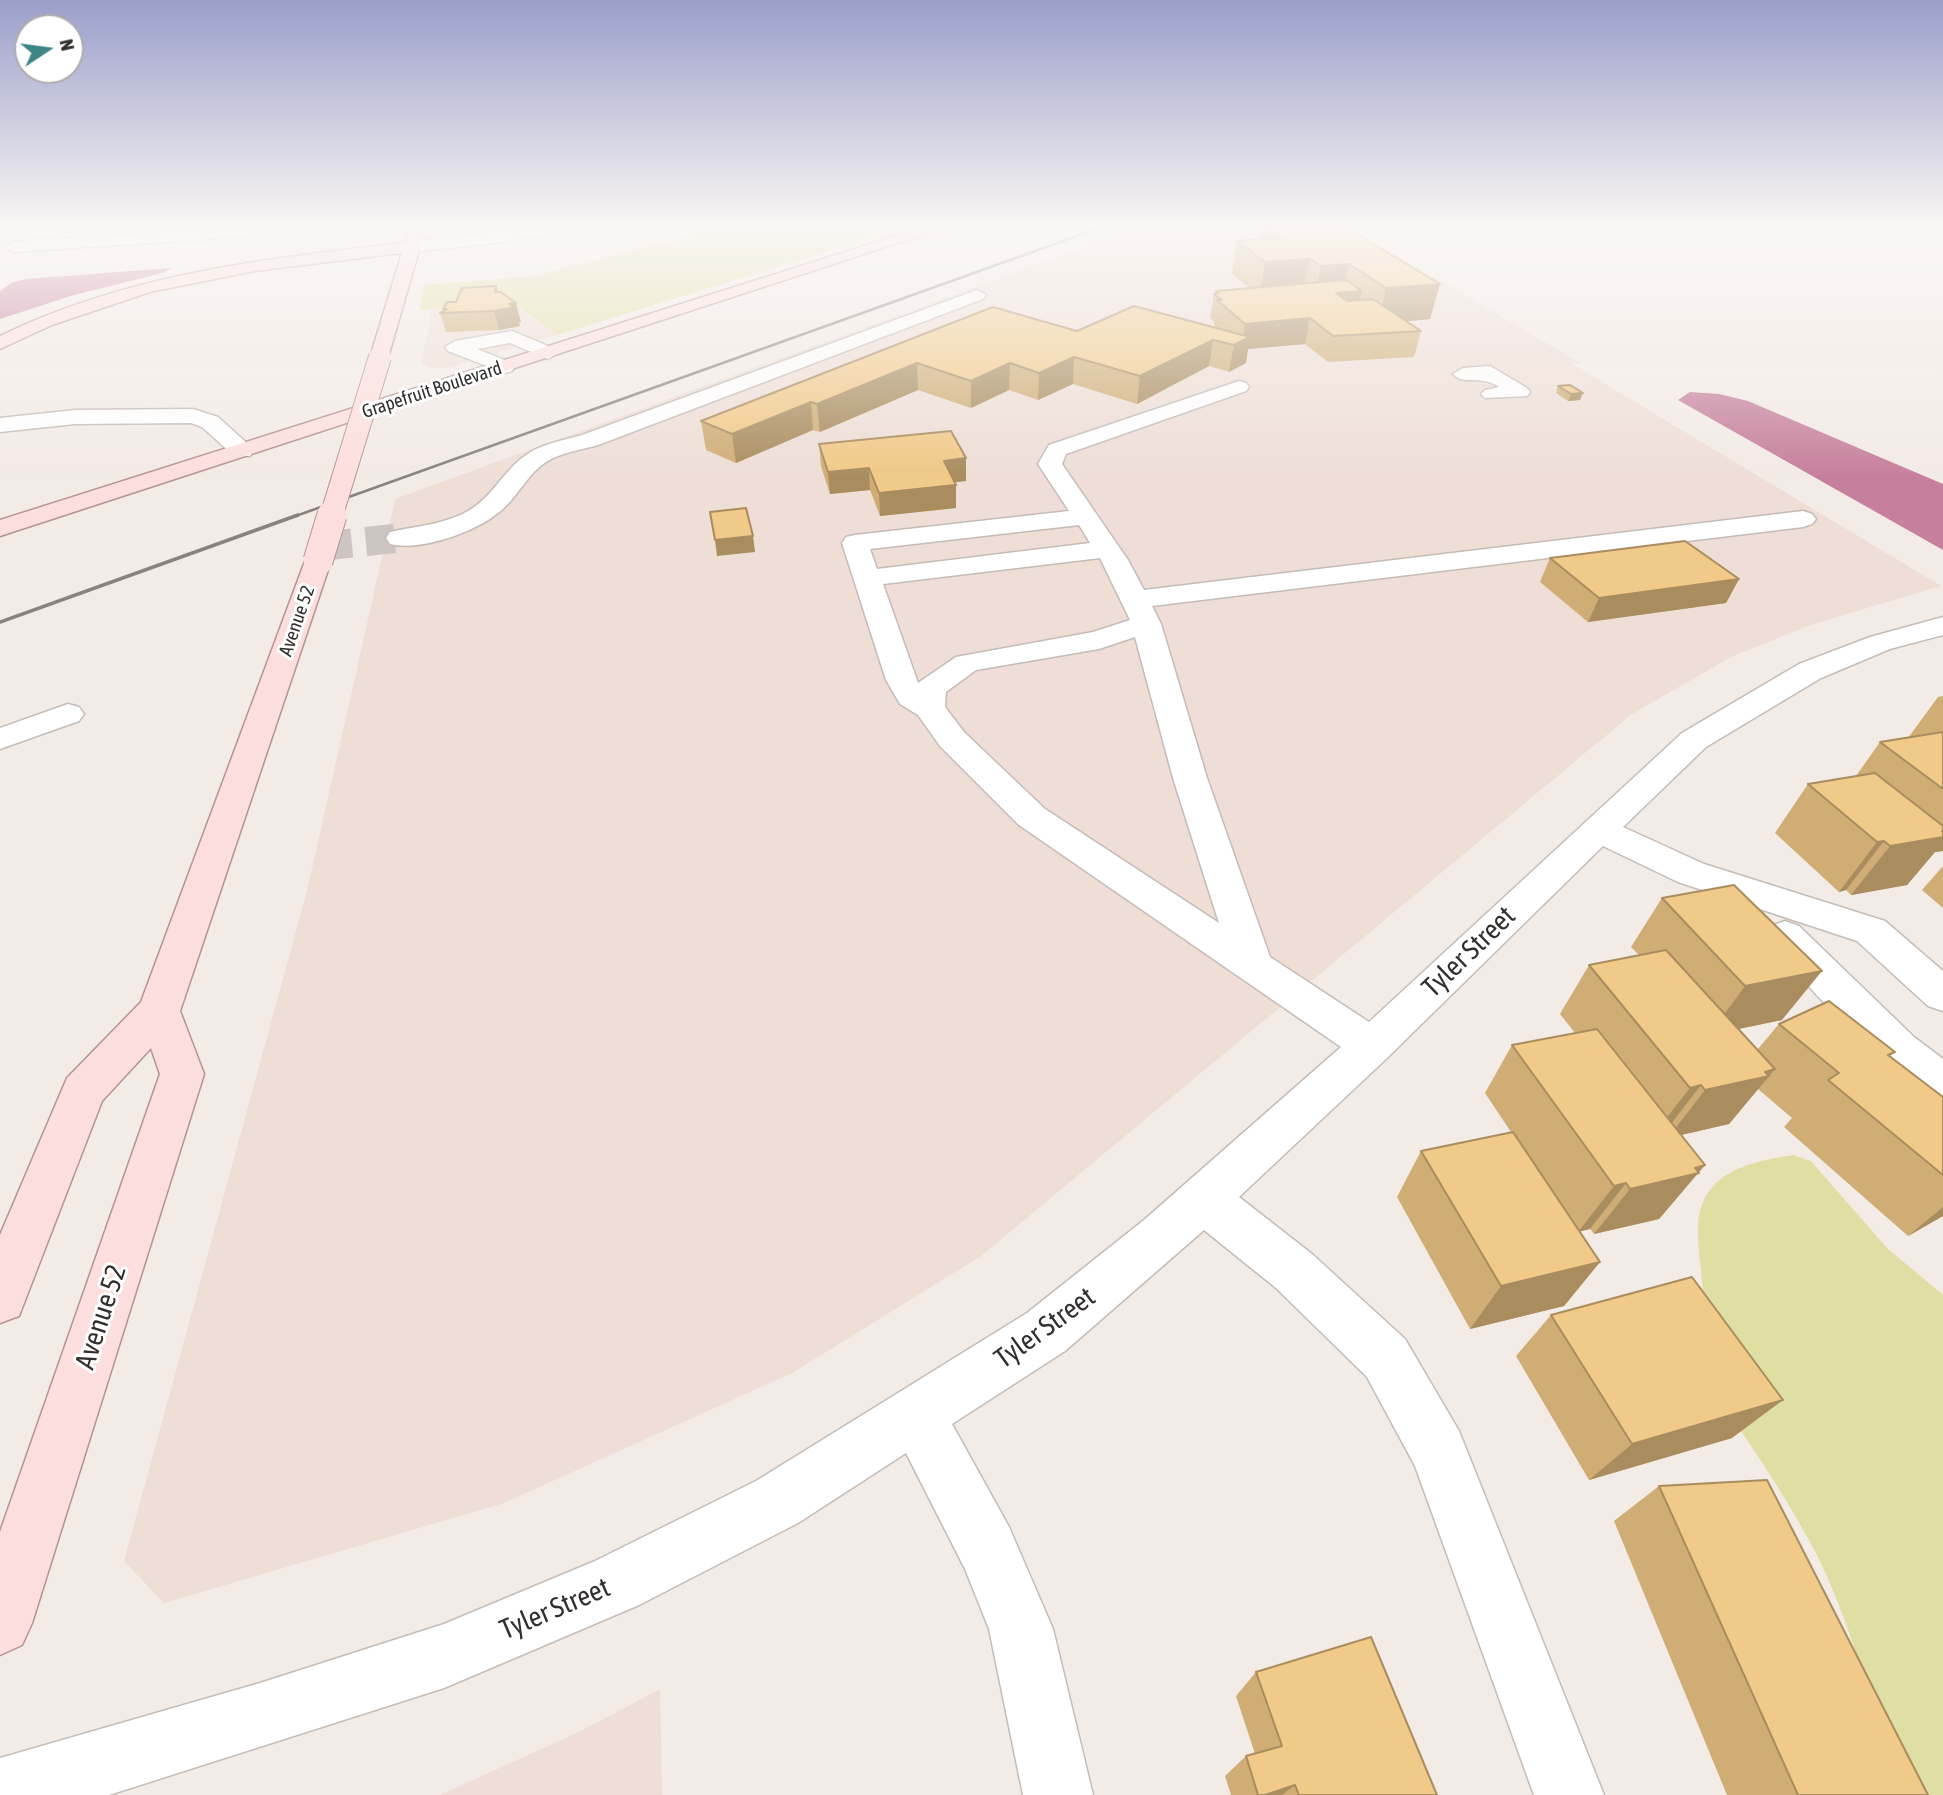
<!DOCTYPE html>
<style>
body{margin:0}
#map{position:relative;width:1943px;height:1795px;overflow:hidden;background:#f3ebe6;font-family:"Asap Condensed",sans-serif}
canvas{display:block}
.north{position:absolute;left:14px;top:14px;width:70px;height:70px;box-sizing:border-box;background:#fff;border:2px solid #adacab;border-radius:50%;rotate:77deg;font-size:19px;font-weight:700;line-height:28px;text-align:center;color:#322f2d}
.north::after{content:'';display:block;margin:auto;width:24px;height:32px;background:#3e8685;clip-path:polygon(50% 0,100% 100%,50% 72%,0 100%)}
</style>
<div id="map">
<canvas width="1943" height="1795"></canvas>
<div class="north">N</div>
</div>
<script>
const c = document.querySelector('canvas').getContext('2d');
c.lineJoin = 'round';
function fill(path, color) {
  c.fillStyle = color;
  c.fill(path, 'evenodd');
}
function trace(path, color, width, dash) {
  c.strokeStyle = color;
  c.lineWidth = width;
  c.lineCap = dash ? 'butt' : 'round';
  c.setLineDash(dash || []);
  c.stroke(path);
}
function drawText(font, color, halo, rows, align = 'center') {
  c.font = font + ' "Asap Condensed",sans-serif';
  c.lineWidth = 6;
  c.setLineDash([]);
  c.textBaseline = 'middle';
  c.strokeStyle = halo;
  c.fillStyle = color;
  for (const [text, x, y, turn = 0] of rows) {
    c.save();
    c.translate(x, y);
    c.rotate((+turn || 0) * Math.PI / 180);
    c.textAlign = isNaN(turn) ? turn : align;
    if (halo) c.strokeText(text, 0, 0);
    c.fillText(text, 0, 0);
    c.restore();
  }
}
const built = new Path2D(`
 M1142 226H1347L1581 363 1572 364 1941 586 1810 625 1731 657 1632 714 981 1256 792 1373 504 1503 164 1603 124 1561 307 891 395 499Z
 M514 303 557 335 447 368H431L421 364 432 309Z
 M660 1689 662 1795H440L581 1731Z`);
const green = new Path2D(`
 M721 226H910L557 335 514 303 420 310 423 285 536 276Z
 M1793 1155 1811 1161 1888 1249 1943 1295V1795H1903C1871 1712 1854 1624 1811 1544 1769 1466 1715 1394 1663 1322L1703 1295C1702 1272 1697 1247 1698 1225 1702 1171 1750 1162 1793 1155Z`);
const water = new Path2D(`
 M172 268 163 273 74 295 0 319V291L11 283 25 279Z
 M1690 392 1719 394 1748 401 1943 484V550L1678 400Z`);
const minorTunnel = new Path2D(`
 M323 546 399 538`);
const minor = new Path2D(`
 M246 226H280L278 229 239 237 14 252 6 247 14 242Z
 M536 226H571L564 231 495 243 412 252 404 247 412 242Z
 M977 290 986 295 983 299 598 445C581 450 562 452 546 462 529 473 520 492 506 506 483 530 422 552 390 544L386 538 390 532C416 526 443 525 468 511 491 498 502 474 522 458 539 444 561 441 582 435Z
 M512 331 555 349 558 353 548 359 510 343 477 349 512 363 515 367 512 371 505 373 448 351 445 347 455 341Z
 M1490 366 1527 388 1530 392 1527 396 1485 398 1481 394 1485 390 1499 387C1480 374 1463 386 1453 374L1463 368Z
 M1239 381 1246 383 1249 387 1246 391 1066 454 1062 464 1128 560 1144 590 1803 511 1812 514 1816 519 1812 524 1803 527 1152 606 1161 624 1207 778 1270 957 1369 1022 1682 733 1799 664 1870 637 1943 617V635L1890 649 1821 678 1706 747 1623 827 1704 864 1885 921 1943 971V1011L1928 1006 1857 941 1678 882 1603 846 1387 1058 1239 1197 1312 1254 1405 1339 1459 1431 1604 1795H1534L1415 1466 1367 1377 1276 1288 1204 1230 1065 1351 952 1424 1009 1527 1053 1629 1093 1795H1023L989 1629 965 1569 906 1453 798 1523 639 1605 444 1688 109 1795H0V1758L260 1683 444 1624 595 1561 756 1481 1027 1313 1144 1220 1341 1047 1019 825 940 746 918 715 900 704 886 680 842 543 846 537 855 535 1069 511 1038 464 1049 445ZM1079 525 1090 543 877 569 870 549ZM1100 558 1130 620 1093 632 956 657 918 683 883 584ZM1135 637 1173 778 1219 923 1045 809 964 732 945 707 946 692 976 670 1099 649Z
 M193 409 218 417 250 446 254 451 250 456H234L202 427 191 423 75 424 0 432V418L75 410Z
 M68 704 79 707 84 714 79 721 0 749V728Z
 M1785 921 1799 926 1914 1037 1943 1059V1103C1893 1085 1811 987 1771 946L1765 936 1771 926Z`);
const major = new Path2D(`
 M410 226H426L387 361H373L370 357 402 253 255 271 150 292 52 325 0 349V336C127 274 266 258 405 243Z
 M927 226H950L0 536V520Z
 M318 553 327 555 331 561 180 1011 204 1074 32 1623 22 1645 0 1655V1532L160 1074 151 1048 102 1101 19 1316 0 1323V1235L67 1078 141 1002 305 561 309 555Z`);
const railFar1 = new Path2D(`
 M293 517 1105 226`);
const rail = new Path2D(`
 M0 622 298 515`);
const majorBridgeFar1 = new Path2D(`
 M331 517 380 357`);
const majorBridge = new Path2D(`
 M318 561 332 515`);
const wall = new Path2D(`
 M1260 226H1343L1430 319 1406 321 1421 331 1414 357 1328 362 1305 344 1248 349 1246 363 1229 372 1209 366 1137 404 1073 384 1038 400 1009 390 971 408 918 390 820 432 813 430 736 463 706 450 701 421 993 307 1077 331 1216 328 1214 325V322L1210 318 1214 294 1215 293 1216 291 1250 288 1232 274 1237 241 1258 239Z
 M496 286 498 292 521 322H519L520 326 499 330 446 332 440 313 444 311 443 309Z
 M1558 386 1580 400 1568 401 1556 393Z
 M819 444 966 458V481L955 482 956 485V508L880 516 870 490 830 494 821 466Z
 M1550 558 1739 579 1726 603 1588 622 1540 582Z
 M1943 696V851L1935 852 1907 885 1851 895 1846 890 1839 892 1775 833 1808 784 1856 776 1880 742 1908 738 1938 697Z
 M1943 866V908L1922 890Z
 M1662 898 1782 1020 1738 1029 1757 1050 1779 1024 1895 1052 1890 1056 1943 1097V1216L1908 1236 1784 1127 1792 1118 1758 1089 1729 1124 1681 1135 1705 1165 1659 1219 1594 1234 1590 1229 1579 1231 1600 1262 1564 1306 1470 1329 1397 1197 1421 1151 1511 1132 1485 1093 1512 1045 1575 1033 1560 1014 1589 965 1639 955 1631 947Z
 M1551 1315 1732 1438 1589 1480 1516 1356Z
 M1659 1486 1928 1795H1727L1614 1521Z
 M1256 1672 1437 1795H1231L1225 1776 1246 1756 1255 1754 1236 1696Z`);
const shadedWall = new Path2D(`
 M1310 259 1303 292 1260 296 1265 262Z
 M1349 264 1343 293 1362 291 1356 316 1314 300 1321 266Z
 M1440 284 1430 319 1378 324 1386 288Z
 M496 286 502 304 516 303 521 322H519L520 326 499 330 494 311Z
 M1310 318 1305 344 1248 349 1246 363 1229 372 1234 345 1242 341 1245 324Z
 M1213 340 1209 366 1137 404 1140 376Z
 M1074 357 1073 384 1038 400 1039 373Z
 M917 363 918 390 820 432 817 404Z
 M1010 363 1009 390 971 408V381Z
 M1583 393 1580 400 1568 401 1571 394Z
 M811 402 813 430 736 463 732 434Z
 M966 458V481L944 483V461Z
 M869 468 870 490 830 494 828 472Z
 M956 485V508L880 516 879 493Z
 M753 536 755 552 717 556 715 540Z
 M1739 579 1726 603 1588 622 1599 598Z
 M1943 831V851L1935 852 1907 885 1851 895 1890 846Z
 M1884 841 1846 890 1839 892 1877 842Z
 M1822 971 1782 1020 1709 1035 1745 986Z
 M1775 1069 1729 1124 1668 1138 1705 1090Z
 M1701 1085 1664 1133 1653 1135 1690 1088Z
 M1705 1165 1659 1219 1594 1234 1630 1189 1695 1168Z
 M1626 1183 1590 1229 1578 1232 1614 1186Z
 M1943 1207V1216L1908 1236Z
 M1600 1262 1564 1306 1470 1329 1501 1286Z
 M1783 1400 1732 1438 1589 1480 1632 1444Z
 M1295 1785 1282 1795H1265Z`);
const building = new Path2D(`
 M1265 226H1343L1440 284 1386 288 1349 264 1321 266 1310 259 1265 262 1237 241 1282 238Z
 M1346 280 1362 291 1336 293 1347 301 1373 299 1421 331 1333 336 1310 318 1245 324 1217 300H1222L1214 294 1219 293 1216 291Z
 M496 286 495 292H501L516 303 509 304 514 307 494 311 440 313 447 309H443L447 302H456L462 288Z
 M1134 306 1250 337 1234 345 1213 340 1140 376 1074 357 1039 373 1010 363 971 381 917 363 817 404 811 402 732 434 701 421 993 307 1077 331Z
 M1570 385 1583 393 1571 394 1558 386Z
 M951 431 966 458 944 461 956 485 879 493 869 468 828 472 819 444Z
 M746 508 753 536 715 540 710 512Z
 M1685 541 1739 579 1599 598 1550 558Z
 M1943 732V789L1880 742Z
 M1875 773 1943 826V831H1942L1943 832V837L1890 846 1884 841 1877 842 1808 784Z
 M1734 885 1822 971 1745 986 1662 898Z
 M1666 950 1775 1069 1765 1072 1769 1076 1705 1090 1701 1085 1690 1088 1589 965Z
 M1829 1001 1895 1052 1888 1055 1943 1097V1175L1828 1080 1839 1073 1779 1024Z
 M1597 1029 1705 1165 1695 1168 1699 1173 1630 1189 1626 1183 1614 1186 1512 1045Z
 M1513 1132 1600 1262 1501 1286 1421 1151Z
 M1692 1277 1783 1400 1632 1444 1551 1315Z
 M1767 1480 1928 1795H1798L1659 1486Z
 M1371 1637 1437 1795H1299L1295 1785 1265 1795H1258L1246 1756 1282 1746 1256 1672Z`);
const farStreetnames = [
 ["Grapefruit Boulevard",432,390,-18],
 ["Avenue 52",297,621,-71]
];
const nearStreetnames = [
 ["Tyler Street",1469,952,-44],
 ["Avenue 52",101,1317,-72],
 ["Tyler Street",1045,1328,-36],
 ["Tyler Street",555,1609,-23]
];
fill(built, '#eeded6');
fill(green, '#e0dfa3');
fill(water, '#c6809d');
trace(minorTunnel, '#ccc5c1', 29, [29, 14]);
trace(minor, '#c4bcb7', 3);
trace(major, '#b49390', 3);
fill(minor, '#fff');
fill(major, '#fcdfdd');
trace(railFar1, '#88837f', 2.5);
trace(rail, '#88837f', 3.5);
trace(majorBridgeFar1, '#b49390', 24, []);
trace(majorBridge, '#b49390', 31, []);
trace(majorBridgeFar1, '#fcdfdd', 22);
trace(majorBridge, '#fcdfdd', 29);
fill(wall, '#cfad75');
fill(shadedWall, '#a98d5f');
fill(building, '#f1c988');
trace(building, '#a98d5f', 2);
const sky = c.createLinearGradient(0, 0, 0, 477);
sky.addColorStop(0, '#9a9fca');
sky.addColorStop(0.47, '#faf6f4');
sky.addColorStop(1, '#faf6f400');
c.fillStyle = sky;
c.fillRect(0, 0, 1943, 477);
drawText('19px', '#322f2d', '#fff', farStreetnames);
drawText('28px', '#322f2d', '#fff', nearStreetnames);
</script>
